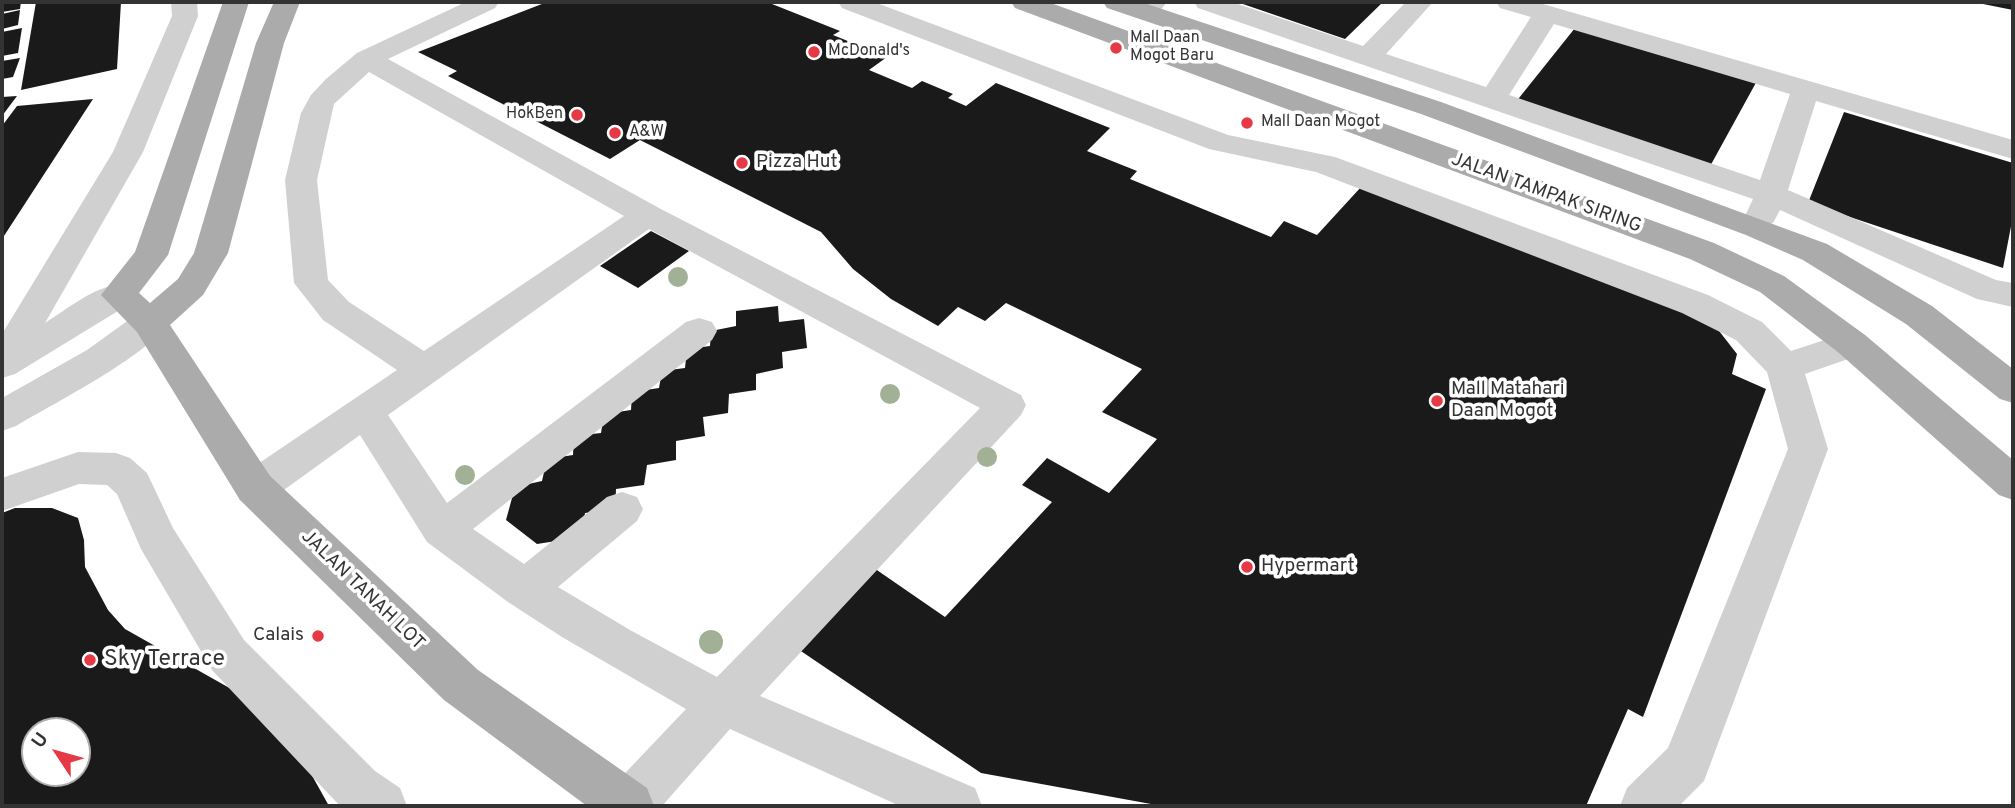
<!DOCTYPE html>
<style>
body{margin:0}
#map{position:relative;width:2015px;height:808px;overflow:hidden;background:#fff;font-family:Overpass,sans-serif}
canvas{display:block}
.frame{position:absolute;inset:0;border:4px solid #333;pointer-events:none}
.north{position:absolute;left:21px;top:717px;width:70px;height:70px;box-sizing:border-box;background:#fff;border:2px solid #adadad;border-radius:50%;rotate:306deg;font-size:19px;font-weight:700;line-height:28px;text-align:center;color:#333}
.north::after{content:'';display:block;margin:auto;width:24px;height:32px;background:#e63946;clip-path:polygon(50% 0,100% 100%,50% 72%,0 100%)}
</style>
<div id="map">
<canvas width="2015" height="808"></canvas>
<div class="frame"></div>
<div class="north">U</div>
</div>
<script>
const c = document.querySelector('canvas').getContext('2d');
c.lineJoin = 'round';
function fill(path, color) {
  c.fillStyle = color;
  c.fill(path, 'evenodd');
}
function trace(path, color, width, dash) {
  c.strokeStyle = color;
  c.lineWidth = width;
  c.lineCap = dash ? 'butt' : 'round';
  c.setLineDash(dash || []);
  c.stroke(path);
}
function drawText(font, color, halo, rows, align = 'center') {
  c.font = font + ' Overpass,sans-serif';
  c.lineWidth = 7;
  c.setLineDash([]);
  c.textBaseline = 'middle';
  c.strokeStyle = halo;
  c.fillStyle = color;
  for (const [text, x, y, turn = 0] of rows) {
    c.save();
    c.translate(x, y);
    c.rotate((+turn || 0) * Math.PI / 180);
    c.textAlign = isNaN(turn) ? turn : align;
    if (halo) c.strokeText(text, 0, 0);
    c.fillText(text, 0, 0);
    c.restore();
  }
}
const building = new Path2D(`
 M2 2H21L20 9 2 12Z
 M36 2H121L117 69 21 90Z
 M547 2H767L840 31 833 35 887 57 869 70 912 88 922 81 953 94 948 98 966 106 996 83 1110 128 1087 151 1137 171 1130 179 1271 237 1284 221 1317 235 1361 187 1709 318 1737 354 1732 374 1766 389 1643 717 1628 709 1586 806H1162L981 773 792 645 871 566 945 617 1052 502 1022 485 1047 458 1109 493 1157 439 1102 412 1142 369 1006 303 985 321 958 307 938 326 891 299 853 269 821 232 640 140 610 159 448 76 457 71 418 52Z
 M1237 2H1383L1345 39Z
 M1978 2H2013V10L1978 3Z
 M20 10 18 25 2 29V14Z
 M1579 23 1758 79 1708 170 1515 103Z
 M22 28 18 53 2 56V32Z
 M20 58 13 77 2 79V61Z
 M17 96 2 116V97Z
 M93 99 2 239V126L17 106Z
 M1844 112 2013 163V216L2003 268 1808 203Z
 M651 231 689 251 638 288 600 266Z
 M778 306 779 322 804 319 807 348 782 352 783 368 756 374V390L729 394 728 413 703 417 705 436 676 441V460L647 465 644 485 616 489 615 510 585 513 582 537 537 544 506 520 515 487 542 481 547 459 573 455 574 436 601 433 604 414 631 410 632 392 659 388 662 371 685 368 687 349 710 346 711 331 736 326V311Z
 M15 508H52L78 518 84 540 85 567 108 610 125 629 233 690 300 754 329 806H2V513ZM35 731H77V773H35Z`);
const minor = new Path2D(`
 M171 2H197L198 16 143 152 45 323C70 308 103 278 131 287L137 295 131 303 15 374 2 378V334L113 152 172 16Z
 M466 2H499L495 8 388 59 659 208 1021 395 1026 405 1021 415 760 696 975 788 982 806H900L730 729 662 806H604L611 788 686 709 562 637 508 602 427 542 360 435 270 500 255 504 240 500 234 488 240 476 397 370 323 320 294 283 285 180 301 113 311 95 326 79 357 53ZM369 72 624 216 424 351 349 302 328 280 317 180 334 104ZM649 229 980 408 717 677 630 630 558 587 637 521 643 509 637 497 622 492 607 497 524 564 473 529 712 340 717 331 712 322 699 318 686 322 447 503 388 415Z
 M838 2H874L1228 135 1335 157 1708 295 1762 322 1791 351 1852 331 1865 335 1870 344 1865 353 1805 374 1828 449 1704 781 1679 806H1620L1627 788 1668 748 1788 449 1767 372 1736 340 1682 313 1316 172 1209 149 842 8Z
 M1138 2H1167C1158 14 1149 20 1134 17L1130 11Z
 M1194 2H1232L1363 46 1406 2H1433L1386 54 1486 87 1531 17 1500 8 1496 2H1536L2013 140V159L1816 101 1788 190 1996 280 2013 283V307L1977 299 1780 210 1773 223 1761 226 1749 223 1745 216 1753 199 1198 8ZM1554 24 1790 94 1760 180 1509 95Z
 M150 310 163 314 168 323C149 355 51 405 16 426L2 431V398L87 350 137 314Z
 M78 452 116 453 130 458 147 473 173 528 244 640 375 771 400 788 407 806H340L212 670 141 549 117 494 107 485 79 484 2 511V478Z`);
const major = new Path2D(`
 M223 2H249L168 255 139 293 150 303 178 279 194 253 256 43 274 2H300L284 43 228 253 203 295 170 325 270 476 478 670 647 788 654 806H587L444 700 240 500 137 332 101 295 135 252Z
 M1011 2H1048L1714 243 1784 276 1865 335 2013 460V500L1999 495 1839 353 1760 292 1690 259 1015 8Z
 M1103 2H1141L1441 102 1827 244 1932 306 2013 369V403L2000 399 1906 324 1803 260 1746 235 1421 114 1107 8Z`);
const trees = [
 [678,277,10],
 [890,394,10],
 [987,457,10],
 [465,475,10],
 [711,642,12]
];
const markers = [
 [1116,48,7,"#e63946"],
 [814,52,7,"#e63946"],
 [577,115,7,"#e63946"],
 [1247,123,7,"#e63946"],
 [615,133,7,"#e63946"],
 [742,163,7,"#e63946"],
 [1437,401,7,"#e63946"],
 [1247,567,7,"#e63946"],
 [318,636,7,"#e63946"],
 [90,660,7,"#e63946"]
];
const farPoinames = [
 ["Mall Daan",1130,39],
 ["Mogot Baru",1130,57],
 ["McDonald's",828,52],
 ["HokBen",563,115,"right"],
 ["Mall Daan Mogot",1261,123],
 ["A&W",629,133]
];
const poiNames = [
 ["Pizza Hut",756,163],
 ["Mall Matahari",1451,390],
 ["Daan Mogot",1451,412],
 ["Hypermart",1261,567],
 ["Calais",304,636,"right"]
];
const streetNames = [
 ["JALAN TAMPAK SIRING",1546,194,20],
 ["JALAN TANAH LOT",362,591,44]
];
const nearPoinames = [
 ["Sky Terrace",104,660]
];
fill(building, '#1a1a1a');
fill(minor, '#d0d0d0');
fill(major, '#ababab');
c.fillStyle = '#a2b095';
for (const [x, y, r] of trees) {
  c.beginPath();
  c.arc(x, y, r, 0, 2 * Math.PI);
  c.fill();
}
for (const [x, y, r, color] of markers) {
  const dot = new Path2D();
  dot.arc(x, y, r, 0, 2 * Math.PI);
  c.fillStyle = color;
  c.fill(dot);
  trace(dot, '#fff', 2.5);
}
drawText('16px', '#333', '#fff', farPoinames, 'left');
drawText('19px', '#333', '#fff', poiNames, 'left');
drawText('19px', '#333', '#fff', streetNames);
drawText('23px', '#333', '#fff', nearPoinames, 'left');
</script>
